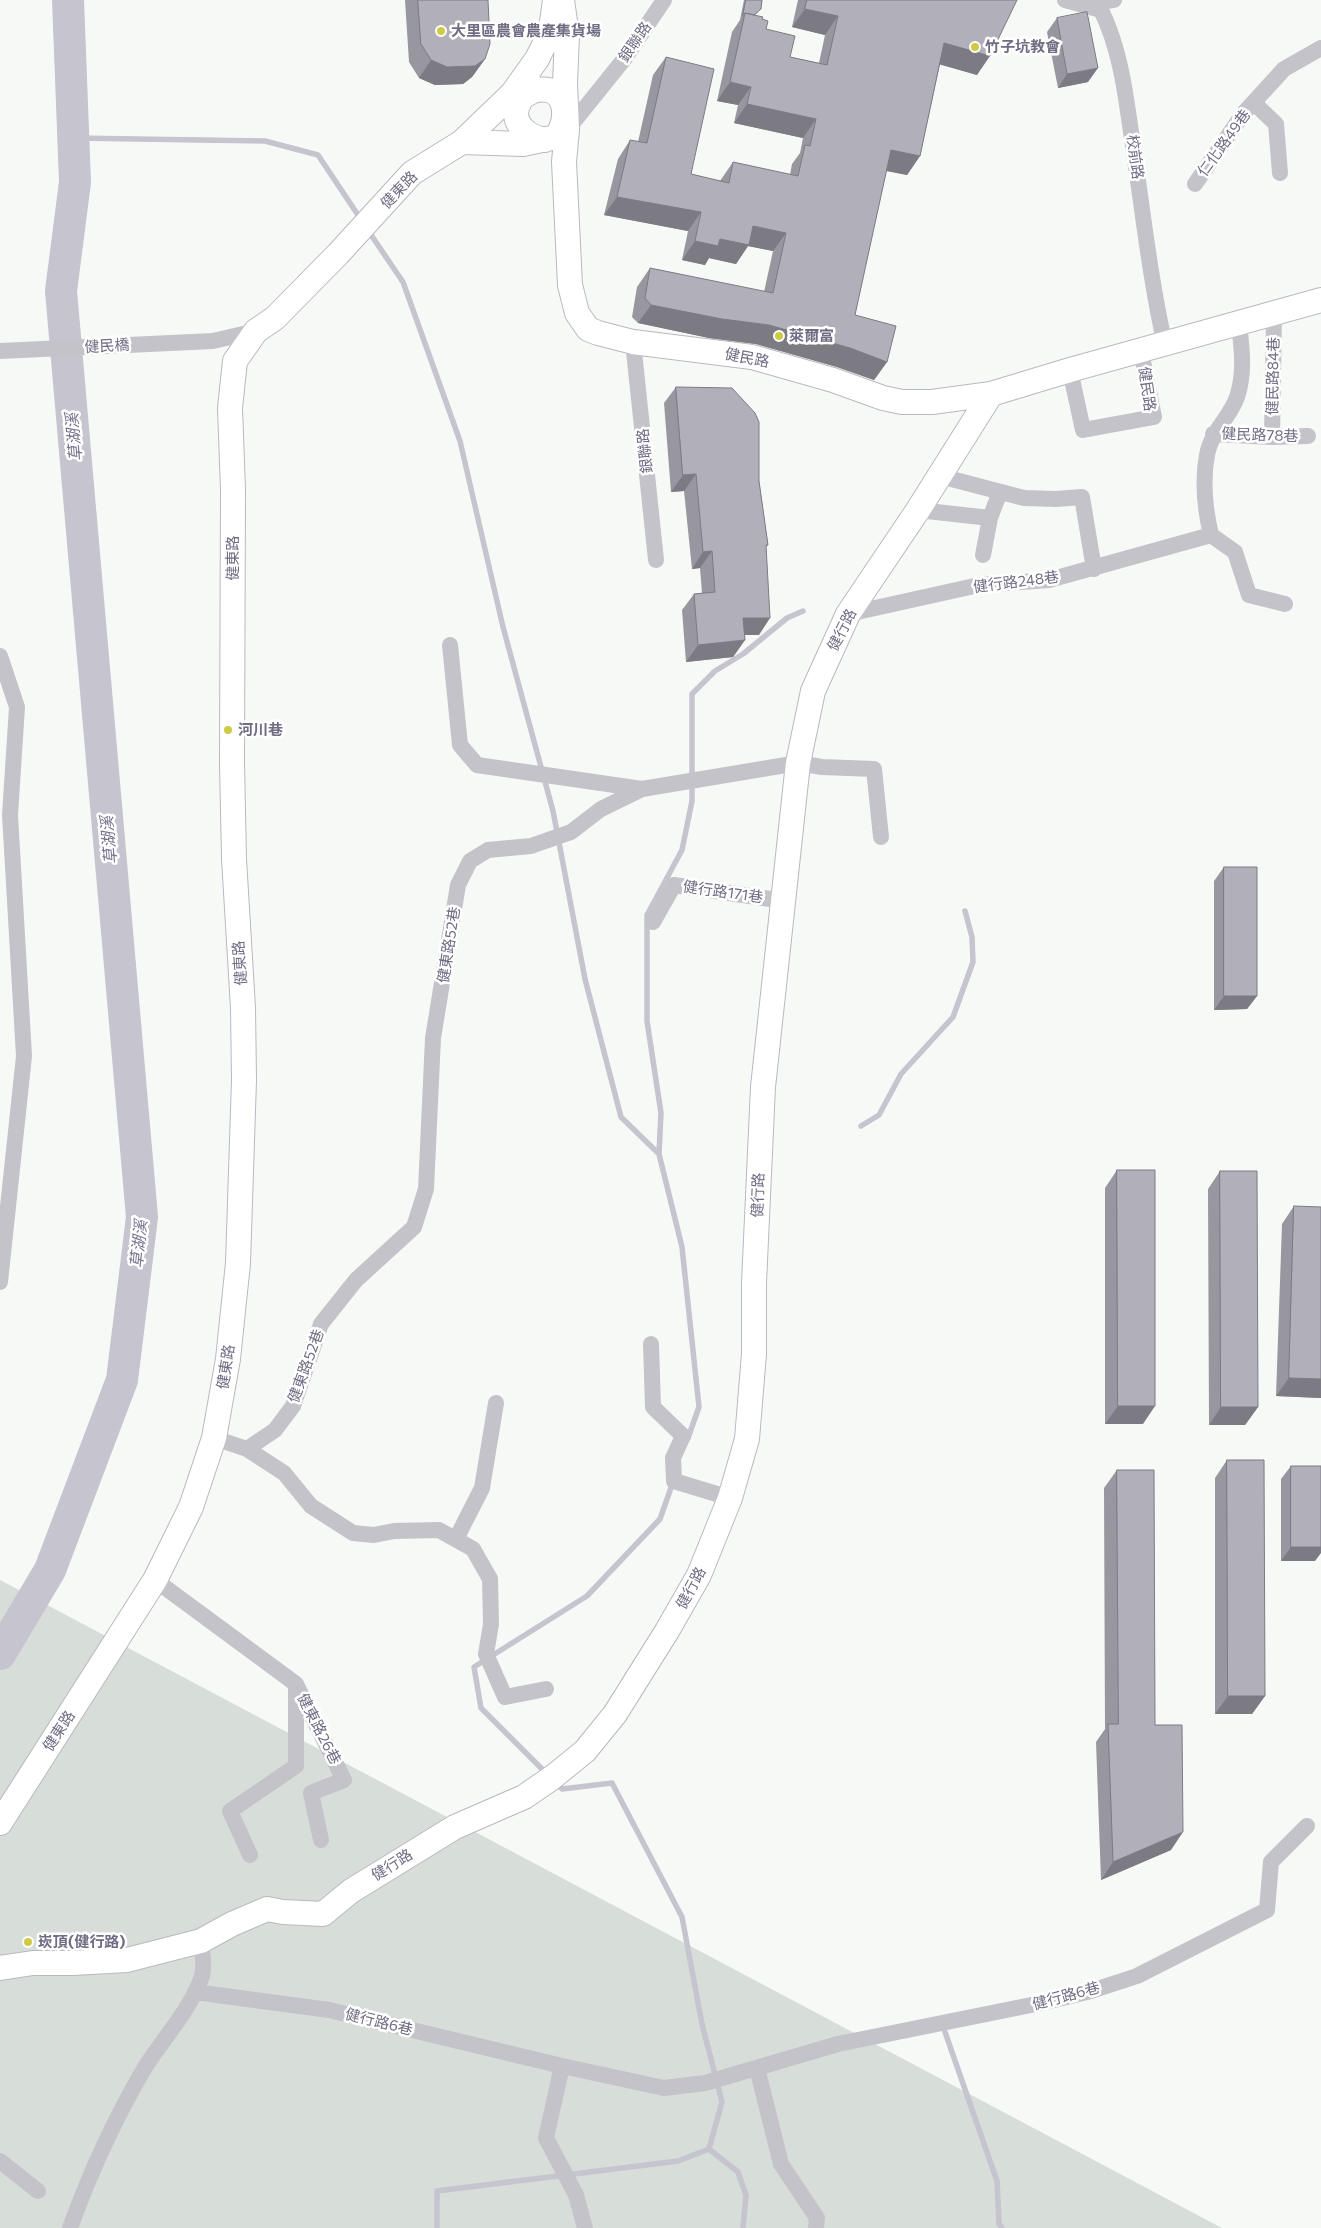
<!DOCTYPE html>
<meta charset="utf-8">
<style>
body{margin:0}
canvas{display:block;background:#f7f9f7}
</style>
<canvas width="1321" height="2228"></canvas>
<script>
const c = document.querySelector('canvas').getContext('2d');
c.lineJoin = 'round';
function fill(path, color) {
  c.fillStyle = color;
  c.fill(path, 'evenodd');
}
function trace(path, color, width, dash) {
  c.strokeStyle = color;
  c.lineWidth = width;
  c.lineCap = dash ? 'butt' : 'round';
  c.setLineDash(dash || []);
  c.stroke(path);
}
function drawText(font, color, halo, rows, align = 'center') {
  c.font = font + ' Commissioner,"Noto Sans TC",sans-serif';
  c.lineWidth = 5;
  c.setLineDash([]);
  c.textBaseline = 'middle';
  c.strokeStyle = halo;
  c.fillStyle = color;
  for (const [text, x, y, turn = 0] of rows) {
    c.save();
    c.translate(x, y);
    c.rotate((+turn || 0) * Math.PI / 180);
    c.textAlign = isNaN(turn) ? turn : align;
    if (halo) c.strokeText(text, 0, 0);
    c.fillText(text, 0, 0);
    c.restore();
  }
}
const green = new Path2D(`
 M0 1580 1222 2228H0Z`);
const stream = new Path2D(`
 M73 138 265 141 318 155 362 221
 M367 229 403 282 460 441 503 627 553 811 585 979 621 1117 659 1154 682 1247 699 1407 688 1438
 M861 1126 879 1115 901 1074 953 1017 973 962 972 937 965 911
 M659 1154 661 1113 647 1021V915L682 850 692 801V694L715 671 743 654 787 618 803 611
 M548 1775 481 1708 474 1667 587 1596 660 1519 673 1482
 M945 2032 997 2181 999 2224 1002 2228
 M709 2149 738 2172 746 2195 743 2228
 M437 2228V2191L678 2161 709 2149 722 2102 702 2024 682 1917 612 1783 562 1789 554 1782`);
const river = new Path2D(`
 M0 1654 50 1570 122 1380 142 1217 61 291 75 182 68 0`);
const street = new Path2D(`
 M1065 0 1101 10C1122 53 1126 99 1133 146 1143 212 1150 279 1165 345
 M1093 8 1103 2 1114 0
 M1254 103 1276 124 1280 173
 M567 130 625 58 664 0
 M1195 184 1243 114 1284 69 1321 48
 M1239 324C1242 349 1245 373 1237 397 1230 418 1211 431 1207 455 1202 481 1205 509 1211 535L1235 552 1249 595 1285 604
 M633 342 656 560
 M0 351 213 341 256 331
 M1070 370 1083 430 1154 417 1141 351
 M1213 434 1272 437 1308 436
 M1272 437 1274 314
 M940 476 1024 498 1056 499 1082 497 1094 569
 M918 510 990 518
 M983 555 990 518 1000 492
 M848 614 979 585 1049 580 1211 535
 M450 645 460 745 477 765 642 789
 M0 656 17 707 10 815 24 1056 0 1282
 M653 922 674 885 784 901
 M651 1344 653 1407 683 1436 673 1458 674 1481 730 1498
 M214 1438 247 1449 284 1473 311 1506 353 1533 374 1535 394 1531 439 1530 473 1549 490 1579 491 1624 486 1654 505 1697 546 1689
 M247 1449 275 1430 293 1406 321 1324 356 1280 414 1227 426 1189 433 1038 458 885 470 861 488 850 531 846 571 832 601 809 642 789 798 763 822 767 874 769 881 837
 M456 1539 482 1488 496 1403
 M155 1580 296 1684 344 1780 311 1793 321 1840
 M250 1855 230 1811 296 1766V1689
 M195 1992 329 2010 562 2066 664 2088 705 2083 838 2044 1046 2002 1091 1991 1137 1976 1267 1910 1271 1862 1307 1826
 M562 2066 546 2138 576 2195 585 2228
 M757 2068 781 2164 817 2218 816 2228
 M0 2161 38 2191
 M70 2228C90 2173 114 2120 144 2069 163 2038 190 2011 202 1976 205 1966 202 1951 201 1941`);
const secondary = new Path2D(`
 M562 0 567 36 565 83 567 130 564 162 570 285 577 313 588 329 598 333 633 342 752 357 833 380 883 398 902 402H932L991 394 1070 370 1321 300
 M529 82C526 90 520 99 517 108 512 126 530 137 545 140
 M462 142 523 144 556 137C570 120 567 85 538 90 533 90 528 94 524 96
 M0 1823 155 1580 191 1507 214 1438 228 1359 238 1263 244 1080 243 1008 234 859 232 763 233 490 230 408 235 361 256 331 275 318 338 254 412 173 462 142 512 94 537 59 545 43 552 22 555 0
 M0 1968 33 1963H72L127 1960 201 1941 232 1924 267 1909 283 1912 323 1914 351 1891 455 1827 524 1797 553 1777 585 1751 615 1714 667 1631 699 1575 730 1498 747 1439 754 1354V1283L763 1087 798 763 813 691 848 614 918 510 991 394`);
const wall = new Path2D(`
 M405 0H488L485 59 472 77 463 84 435 85 419 78 409 62Z
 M744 0H762L757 13 755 15 762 19 766 29 790 57 819 63 825 35 792 27 798 0H1017L977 75 940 64 920 156 907 175 886 171 855 315 887 362 874 380 837 367 756 344 709 338 638 323 632 317 637 287 650 268 764 292 773 251 748 246 736 264 709 258 705 265 682 260 688 231 604 215 618 159 630 140 638 142 653 75 666 57 691 174 720 181 733 162 790 175 792 164 800 153 803 138 734 123 738 105 717 101 732 32 740 20Z
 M1057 18 1088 82 1058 88 1047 32Z
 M676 387 759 481 768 545 766 547 759 635H745V640L733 657 686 662 682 610 694 594 702 593 700 568 692 569 684 491 671 492 664 403Z
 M1224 867 1257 996 1247 1009 1214 1010V881Z
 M1117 1170 1143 1424H1105V1188Z
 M1220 1171 1258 1407 1245 1425H1209L1208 1189Z
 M1294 1206 1321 1398 1276 1396 1282 1224Z
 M1227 1460 1265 1696 1252 1714H1215V1478Z
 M1291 1466 1315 1561H1281V1479Z
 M1117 1470 1155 1725 1171 1850 1101 1880 1096 1742 1105 1729 1104 1488Z`);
const shadedWall = new Path2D(`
 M805 9 838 16 825 35 792 27Z
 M944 43 990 56 977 75 931 62Z
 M485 59 472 77 463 84 435 85 419 78 431 60Z
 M1098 68 1088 82 1058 88 1067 74Z
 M730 82 751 87 738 105 717 101Z
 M747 104 816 119 803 138 734 123Z
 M891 150 920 156 907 175 878 169Z
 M617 197 701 212 688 231 604 215Z
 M753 226 786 233 773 251 748 246 736 264 709 258 705 265 682 260 695 241 720 239Z
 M651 305 769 325 850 348 887 362 874 380 837 367 756 344 709 338 638 323Z
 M696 474 684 491 671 492 683 475Z
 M712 551 700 568 692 569 703 552Z
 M743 618H770L759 635H731Z
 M745 640 733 657 686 662 698 645Z
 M1224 996H1257L1247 1009 1214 1010Z
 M1289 1378 1321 1379V1398L1276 1396Z
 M1118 1406H1155L1143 1424H1105Z
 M1221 1407H1258L1245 1425H1209Z
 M1291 1547H1321V1553L1315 1561H1281Z
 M1228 1696H1265L1252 1714H1215Z
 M1183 1832 1171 1850 1101 1880 1113 1862Z`);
const building = new Path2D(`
 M418 0H488L490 44 485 59 475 66 447 67 431 60 421 44Z
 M746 0H762L761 9 754 15 745 13 743 15Z
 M807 0H1017L990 56 944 43 920 156 891 150 855 315 896 326 887 362 850 348 769 325 722 319 651 305 645 298 650 268 773 293 786 233 753 226 749 245 720 239 718 246 695 241 701 212 617 197 630 140 647 143 666 57 714 69 691 174 729 183 733 162 798 176 805 145 810 146 816 119 747 104 751 87 730 82 745 13 763 17 762 19 768 21 766 29 795 36 790 57 827 65 838 16 805 9Z
 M1087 12 1098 68 1067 74 1057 18Z
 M676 387 732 388 755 413 759 422V481L768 545H766L770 618H743L745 640 698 645 694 594 715 592 712 551 703 552 696 474 683 475Z
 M1224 867H1257V996H1224Z
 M1117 1170H1155V1406H1118Z
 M1220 1171H1257L1258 1407H1221Z
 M1294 1206 1321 1207V1379L1289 1378Z
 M1227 1460H1264L1265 1696H1228Z
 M1291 1466H1321V1547H1291Z
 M1117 1470H1154L1155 1725H1182L1183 1832 1113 1862 1108 1724H1118Z`);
const markers = [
 [441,31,5,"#cdcb43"],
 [975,47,5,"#cdcb43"],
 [779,336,5,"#cdcb43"],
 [228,730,5,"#cdcb43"],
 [28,1942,5,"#cdcb43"]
];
const poiNames = [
 ["大里區農會農產集貨場",451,31],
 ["竹子坑教會",985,47],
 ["萊爾富",789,336],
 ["河川巷",238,730],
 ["崁頂(健行路)",38,1942]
];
const streetNames = [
 ["銀聯路",635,42,-55],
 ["仁化路49巷",1224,143,-54],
 ["校前路",1135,157,82],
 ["健東路",399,190,-46],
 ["健民橋",107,346,-3],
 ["健民路",747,358,11],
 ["健民路84巷",1273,376,-89],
 ["健民路",1147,389,82],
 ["健民路78巷",1260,435,2],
 ["銀聯路",645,451,-96],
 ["健東路",233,558,-90],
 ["健行路248巷",1016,582,-7],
 ["健行路",842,630,-63],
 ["健行路171巷",723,892,8],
 ["健東路52巷",449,945,-81],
 ["健東路",240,963,-94],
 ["健行路",758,1195,-88],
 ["健東路52巷",306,1366,-70],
 ["健東路",226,1367,-81],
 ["健行路",691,1588,-62],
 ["健東路26巷",319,1729,63],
 ["健東路",59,1731,-57],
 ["健行路",392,1865,-32],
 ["健行路6巷",1066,1996,-15],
 ["健行路6巷",379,2022,14]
];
const waterNames = [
 ["草湖溪",74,437,-95],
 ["草湖溪",109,840,-95],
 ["草湖溪",139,1244,-84]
];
fill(green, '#d7ddd9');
trace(stream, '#c5c4cf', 5.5);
trace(river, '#c5c4cf', 32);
trace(secondary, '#bab8c0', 26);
trace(street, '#c5c3ca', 16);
trace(secondary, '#fff', 24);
fill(wall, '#98969f');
fill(shadedWall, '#7c7a82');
fill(building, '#b1afb9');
trace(building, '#7c7a82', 1);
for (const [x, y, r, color] of markers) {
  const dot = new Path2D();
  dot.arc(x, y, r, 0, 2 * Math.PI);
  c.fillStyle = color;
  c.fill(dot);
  trace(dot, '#fff', 2);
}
drawText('bold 15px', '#716c84', '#fff', poiNames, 'left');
drawText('15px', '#716c84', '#fff', streetNames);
drawText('italic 16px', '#73728c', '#fff', waterNames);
</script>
